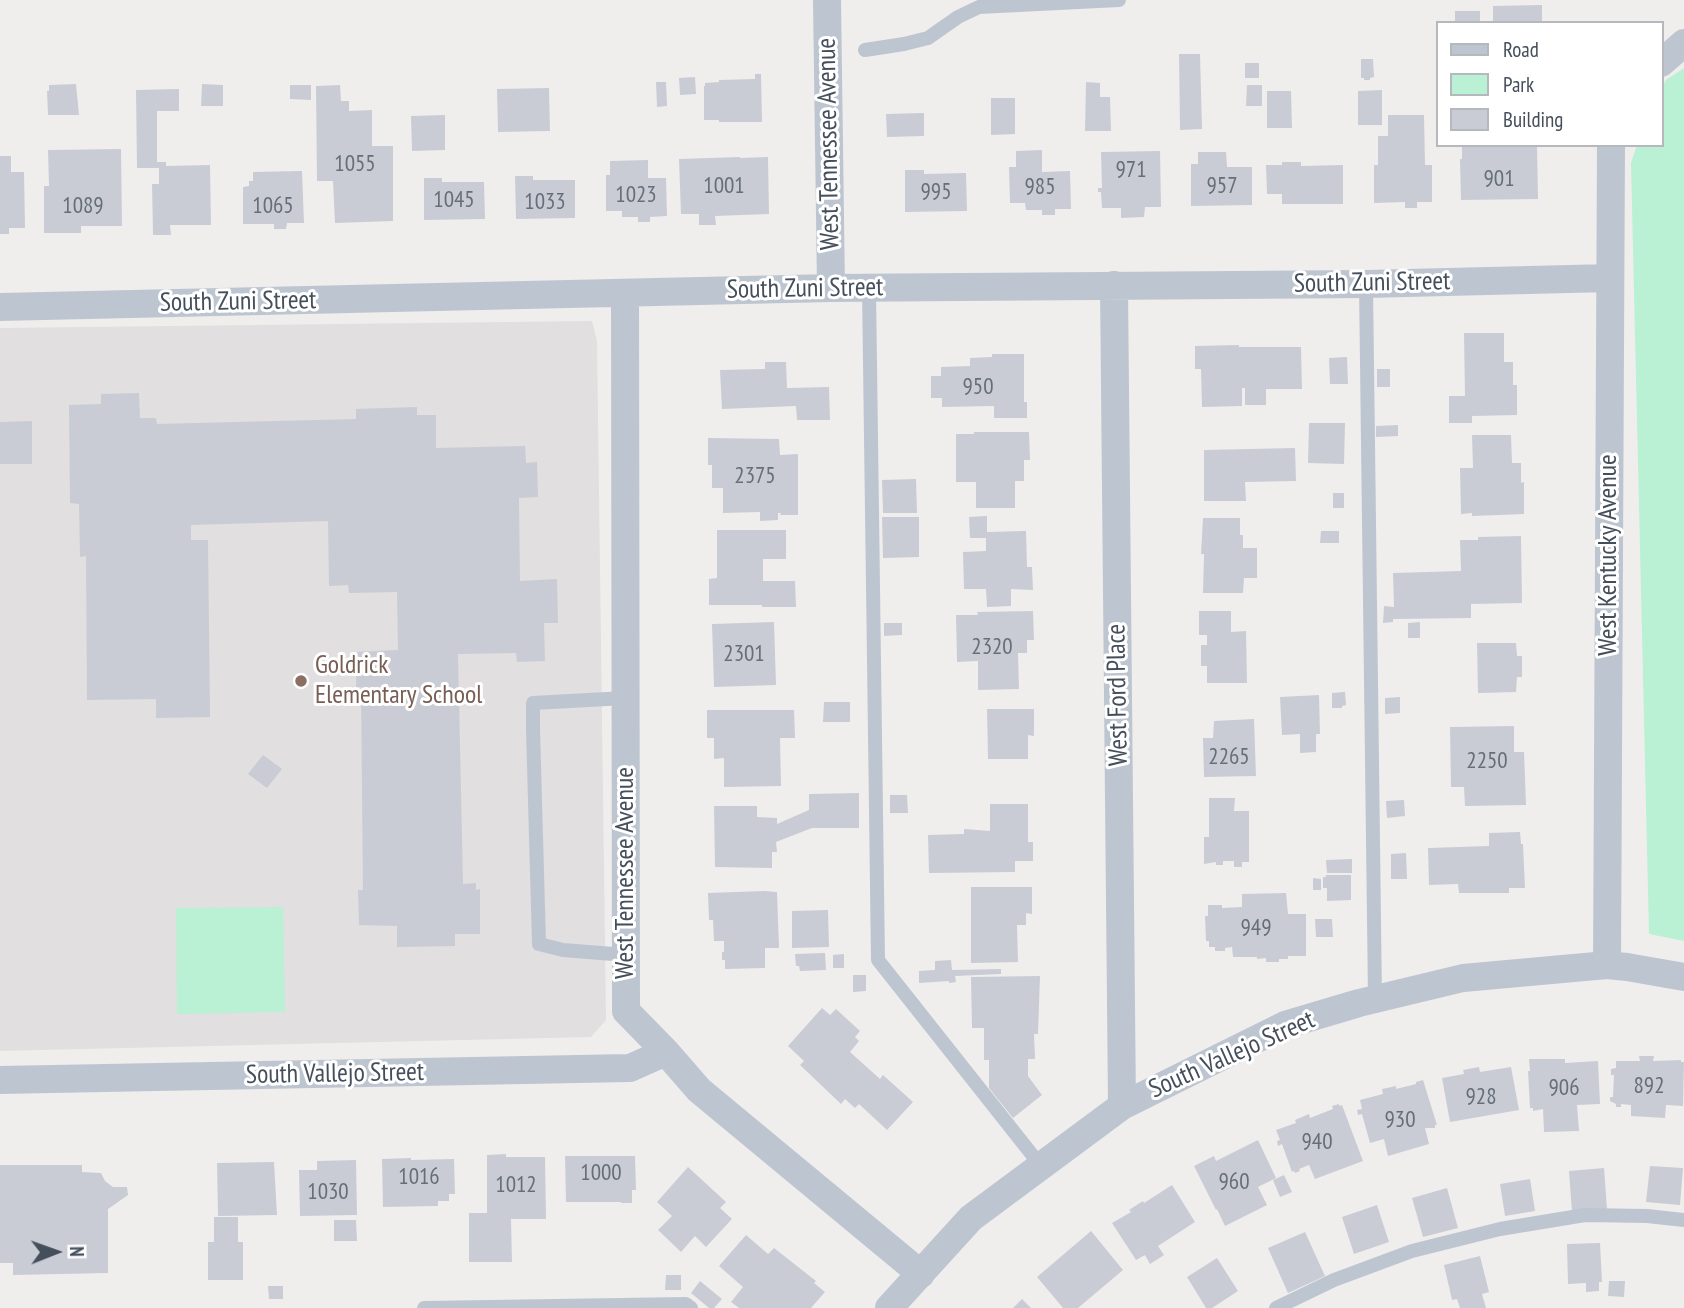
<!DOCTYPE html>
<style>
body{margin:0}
#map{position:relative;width:1684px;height:1308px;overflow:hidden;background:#f0eeed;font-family:"PT Sans Narrow",sans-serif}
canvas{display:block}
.legend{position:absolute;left:1436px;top:21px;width:228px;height:126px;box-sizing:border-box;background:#fff;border:2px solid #b5b9bd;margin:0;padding:9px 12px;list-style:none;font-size:21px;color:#454f5b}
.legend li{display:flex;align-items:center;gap:14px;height:35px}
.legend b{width:35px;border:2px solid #b5b9bd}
.north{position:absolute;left:21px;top:1217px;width:70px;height:70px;-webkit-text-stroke:5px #fff;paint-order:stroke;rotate:89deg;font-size:19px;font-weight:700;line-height:28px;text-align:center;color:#454f5b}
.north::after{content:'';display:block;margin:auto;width:24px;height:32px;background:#454f5b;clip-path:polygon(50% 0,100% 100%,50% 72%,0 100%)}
</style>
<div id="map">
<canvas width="1684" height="1308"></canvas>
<ul class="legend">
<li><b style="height:9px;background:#bdc6d0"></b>Road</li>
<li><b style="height:19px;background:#baf0d3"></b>Park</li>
<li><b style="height:19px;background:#c9ccd4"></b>Building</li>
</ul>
<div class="north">N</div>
</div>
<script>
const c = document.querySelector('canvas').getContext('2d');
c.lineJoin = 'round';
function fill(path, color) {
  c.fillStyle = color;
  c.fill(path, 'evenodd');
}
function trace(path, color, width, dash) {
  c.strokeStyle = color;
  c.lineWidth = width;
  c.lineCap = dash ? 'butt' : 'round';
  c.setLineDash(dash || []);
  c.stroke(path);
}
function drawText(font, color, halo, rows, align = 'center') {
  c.font = font + ' "PT Sans Narrow",sans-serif';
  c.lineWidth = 6;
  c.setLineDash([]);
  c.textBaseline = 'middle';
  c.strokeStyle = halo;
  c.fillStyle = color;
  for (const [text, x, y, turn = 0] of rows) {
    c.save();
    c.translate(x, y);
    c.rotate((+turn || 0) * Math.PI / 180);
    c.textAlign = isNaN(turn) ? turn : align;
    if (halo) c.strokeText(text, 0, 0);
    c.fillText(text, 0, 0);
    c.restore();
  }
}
const education = new Path2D(`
 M592 321 597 341 606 1020 591 1037 0 1051V328Z`);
const green = new Path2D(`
 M1684 68V941L1649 934 1631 163 1637 145H1661V89L1666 80Z
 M283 907 285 1012 177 1014 176 908Z`);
const building = new Path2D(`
 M1542 5V23H1493V6Z
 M1455 11H1480V23H1455Z
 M1179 54H1200L1202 129 1180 130Z
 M1361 59H1373L1374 77 1370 78V80H1364V78H1361Z
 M1245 63H1259V78H1245Z
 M755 74H761L762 122H719V120H704V86H705V83L719 82V80L755 79Z
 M695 77 696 94 680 95 679 78Z
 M656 82H666L667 106 657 107Z
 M1086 82 1100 83V97H1110L1111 131H1085Z
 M76 84 79 115H48L47 91H49V85Z
 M202 84 223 85V106H201Z
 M290 85H311V100L290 99Z
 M340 85 341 101H349V111L372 110V146H393V221L335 223 333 181H317L316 86Z
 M1247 85H1262V106H1246Z
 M549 88 550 131 498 132 497 89Z
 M179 89V111H157V162H166V166L210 165 211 225H170L171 235H153L152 184H159V168H137L136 90Z
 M1382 90V125H1358V91Z
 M1267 91H1291L1292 128H1267Z
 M991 98H1015V134L991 135Z
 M924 113V136L887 137 886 114Z
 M445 115V150L412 151 411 116Z
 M1388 115H1424L1425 165H1432V202H1417V208H1405V202L1374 203V165H1378V136H1388Z
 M1462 145H1537L1538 199 1461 200 1460 159H1462Z
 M121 149 122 226H81V233H44V186H49L48 150Z
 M1042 150V172L1070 171 1071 209H1055V215H1042V210H1026L1025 203H1010L1009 167H1016V151Z
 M1160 151 1161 207H1145L1144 217 1121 218V208H1102L1101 192H1098V188H1102L1101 152Z
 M1198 152H1226L1227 167H1252V205L1191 206V164H1198Z
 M0 156H11V172H24L25 228H9V234H0Z
 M740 157V158L768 157 769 214 715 216 716 225H699V214H681L679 159Z
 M648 160V178H666L667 216 650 217V222H638V217H622V211H606V175H610V161Z
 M1282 162H1301V166L1343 165V204H1282V194H1267L1266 165H1282Z
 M905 170H924V174L966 173 967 211 905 212Z
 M302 171 304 223H287L286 229H274V224H243V187L249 186V181H253V172Z
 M515 176H533V180H575V218L516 219Z
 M424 178H442V182H484L485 219 424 220Z
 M1464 333H1504V362H1513V385H1517V415L1472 416V423H1449V396H1465Z
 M1239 345V347H1301L1302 389H1266V405H1245V388H1242V406L1202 407 1201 369H1195V346Z
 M992 354H1024V402H1027V418H994V406L942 407V398H931V376H941V367L970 366V358L992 357Z
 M1347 357 1348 384H1330L1329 358Z
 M765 362H786L787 388 829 387 830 420H797L796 406 722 409 720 370 765 369Z
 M1377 369H1390V387H1377Z
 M139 393 140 418H156L157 424 356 419V409L417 407V415H436V448L525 446 526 463 537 462 538 497 519 498 520 581 557 579 558 623H544L545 661 517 662 516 653 458 654 463 884 476 883V890L480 889V934H455V946L397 947V926L359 925 358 890H363L361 687H356L357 652 398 650 397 592 349 593 348 585 329 586 328 521 191 525V540H208L210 717 156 718V699L87 700 86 556 80 557 79 504 70 503 69 405 101 404V394Z
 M32 421V464H0V422Z
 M1309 423H1345L1344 464 1308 463Z
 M1398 425V436L1376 437V426Z
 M974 432H1029L1030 460H1024V481H1015V508H976V482H956V434H974Z
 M1472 435H1511L1512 463H1521V483L1524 482V514L1472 516V513L1461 514 1460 468H1473Z
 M708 438 779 439 780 455 798 454V515H780L781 513H778V520L760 521V512L723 513V488H712V465H708Z
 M1295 448 1296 481 1245 482 1246 501H1204V450Z
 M916 479 917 513H883L882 480Z
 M1333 493H1344V508H1333Z
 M987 516V532L1026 531 1027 567H1032L1033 590 1011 589V606L987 607 986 589H964L963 552 986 551V538H970L969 517Z
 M882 517H919V557L883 558Z
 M1203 518H1240V535H1243V548H1257V578H1244L1243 593H1203L1204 554H1201Z
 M717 530H786V559H763V581H795L796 607H762V605H709V579L717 578Z
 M1321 531H1339V543H1320Z
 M1521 536 1522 603 1471 604V618L1393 619V622L1383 623 1384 606 1394 607 1393 573 1461 571 1460 540H1478V537Z
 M1033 611 1034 640H1027V653H1018L1019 689 978 690V661L957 662 956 615H978L977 612Z
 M1199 611H1231V632L1246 631 1247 683H1207V666H1201V645H1207V635H1199Z
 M774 622 776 685 714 687 712 624Z
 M1420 622V638H1408V623Z
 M884 623H902V635L884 636Z
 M1477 643H1516L1517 656H1522V677H1517L1516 692 1478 693Z
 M1345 692 1346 705 1342 706V708H1332V693Z
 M1319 695 1320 734H1316V752L1300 753V734L1282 735 1280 697Z
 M1400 697V713L1385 714V698Z
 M824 702H850V722H823Z
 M987 709H1034V736L1028 735V759H988Z
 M707 710H794L795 738H780L781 786 724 787V758L714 759V738H707Z
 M1254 719 1256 776 1204 777 1203 738H1213L1214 721Z
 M1514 726V752H1524L1526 805 1465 806 1464 787H1451L1450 727Z
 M263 755 282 769 267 788 248 774Z
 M859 793V828H812L776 842 777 852H772V868L715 867 714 806H757V817L777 818V824L809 810V794Z
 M890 795H907L908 813H890Z
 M1209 798H1235L1234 811H1249V862H1242V867H1234V861H1223V865H1216V862L1204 864V837H1209Z
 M1404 800 1405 816 1387 818 1386 801Z
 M990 804H1028V842H1033V861H1015V872L929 873 928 835 964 834V829L990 831Z
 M1520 832 1521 844H1523L1525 888H1509V893H1459L1458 884 1429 885 1428 848 1489 846V833Z
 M1406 853 1407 879H1391V854Z
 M1352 859V873H1327L1326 860Z
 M1326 875H1351V900L1327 901V888H1323V877H1326Z
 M1313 878 1321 879V890H1313Z
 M971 887H1032V914L1026 913V925H1017L1018 962 971 963Z
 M764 891 777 892 779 948H765V968L725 969V960H722V952H724V941H714L713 920H709L708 893Z
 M1286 893 1288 914H1306V956H1288V959H1279V962H1266V958L1257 959V957H1233L1232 947 1225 948V951H1215V947H1209V941H1206L1205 916H1208V905H1222V908L1242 907V894Z
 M828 910 829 947 792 948V911Z
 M1315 919H1332L1333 937H1316Z
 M825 953 826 970 800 971 799 966H796L795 954Z
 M844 954V968H833V955Z
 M951 960 952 970 1001 969V974L955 976 956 982 949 983V981L919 983V971L935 970V961Z
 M853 975H866V991L853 992Z
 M1040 976 1038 1034H1034L1035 1059H1028V1076L1042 1095 1013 1118 989 1088V1060H984V1028H972L971 977Z
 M822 1008 830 1015 836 1009 860 1031 855 1037 859 1041 850 1052 880 1079 883 1075 913 1102 887 1130 859 1104 855 1108 845 1099 841 1104 800 1065 804 1061 788 1046Z
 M1639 1056H1654L1653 1061 1681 1060V1062H1684L1683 1106 1666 1105 1665 1118 1631 1116V1105L1621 1104V1107H1616V1104L1610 1101V1097H1613L1614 1075H1611V1069L1616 1068V1061H1640Z
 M1529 1059H1565V1063L1598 1061 1600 1104 1577 1105 1579 1131 1544 1132 1543 1109 1533 1111V1108H1530L1528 1071H1530Z
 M1479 1067 1480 1072 1511 1067 1519 1110 1450 1122 1442 1078 1464 1074 1463 1070Z
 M1423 1080 1437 1125H1435V1128H1425L1429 1144 1388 1156 1384 1139 1370 1143 1362 1114 1358 1115 1357 1110 1362 1109 1360 1100 1383 1094 1382 1089 1396 1086V1089L1416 1084V1082Z
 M1339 1104V1106L1342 1105 1363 1161 1315 1179 1309 1165 1299 1169 1300 1171 1295 1173 1294 1171 1292 1172 1282 1144 1278 1146 1277 1141 1280 1140 1276 1130 1296 1123 1295 1120 1309 1114 1310 1118 1333 1109 1332 1106Z
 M1258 1140 1276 1178 1258 1187 1267 1205 1225 1226 1217 1209 1216 1210 1194 1166 1214 1156 1216 1161Z
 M506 1154V1157H545L546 1219H511L512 1262H469V1213H487V1155Z
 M565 1156H635L636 1190H632V1203H621V1202H566Z
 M411 1158V1160L454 1159 455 1194H449V1201H438V1206L383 1207 382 1159Z
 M356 1160 357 1215 300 1216 299 1170H317V1161Z
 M274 1162 277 1215 218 1216 217 1163Z
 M0 1165H82V1172L101 1173 105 1181 113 1187H127L128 1195 108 1209V1273L13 1275V1263H0Z
 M1650 1166 1683 1168 1680 1205 1646 1202Z
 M688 1167 726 1202 720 1208 732 1219 706 1247 695 1236 681 1252 658 1230 672 1216 657 1202Z
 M1604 1168 1607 1209 1572 1212 1569 1171Z
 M1284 1175 1292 1192 1280 1197 1273 1180Z
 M1530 1179 1535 1211 1505 1216 1500 1184Z
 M1172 1185 1195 1222 1158 1246 1164 1255 1150 1264 1145 1255 1136 1260 1112 1223 1131 1212 1129 1210 1143 1201 1144 1203Z
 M1447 1188 1458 1228 1423 1237 1412 1198Z
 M1377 1205 1389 1242 1354 1254 1342 1217Z
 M214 1217H238V1242H243V1280H208V1242H214Z
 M334 1220H356L357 1241H334Z
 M1091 1231 1123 1270 1078 1308H1063L1037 1277Z
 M1305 1232 1325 1276 1288 1293 1268 1248Z
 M746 1235 768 1254 774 1248 816 1281 814 1283 825 1292 811 1308H739L731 1302 743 1287 719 1266Z
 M1600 1243 1602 1282H1599V1291L1586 1292V1283L1568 1284 1567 1244Z
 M1480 1256 1489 1292 1482 1294 1486 1308H1460L1457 1299 1452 1300 1444 1265Z
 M1217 1258 1238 1291 1212 1308H1206L1187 1277Z
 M666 1275H681V1290H665Z
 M700 1281 722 1299 714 1308H709L691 1293Z
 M1609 1281H1625L1624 1297 1608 1296Z
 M268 1286H283V1299H269Z
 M1022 1299 1031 1308H1013Z`);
const lane = new Path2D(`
 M865 50 904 44 928 38 958 17 979 7 1119 0
 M1366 284 1375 999
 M869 288 878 960 1041 1166
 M625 698 533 703V729L539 944 563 950 626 955
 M424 1308 686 1304 691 1308
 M1276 1308 1334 1280 1412 1251 1500 1229 1585 1215 1647 1216 1684 1220`);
const street = new Path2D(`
 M827 0 831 288
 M1661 63 1684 43
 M1114 285 1122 1106
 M625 293 626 1011 666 1052 699 1090 921 1274
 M0 307 831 288 1366 284 1610 278
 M1607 965 1611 145
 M0 1080 630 1068 666 1052
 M889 1308 971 1218 1122 1106 1285 1025 1359 1003 1463 978 1607 965 1627 967 1684 977`);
const markers = [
 [301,681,7,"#8d6e63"]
];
const numberNames = [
 ["1055",355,164],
 ["971",1131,170],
 ["901",1499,179],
 ["1001",724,186],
 ["957",1222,186],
 ["985",1040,187],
 ["995",936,192],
 ["1023",636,195],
 ["1045",454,200],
 ["1033",545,202],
 ["1089",83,206],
 ["1065",273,206],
 ["950",978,387],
 ["2375",755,476],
 ["2320",992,647],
 ["2301",744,654],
 ["2265",1229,757],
 ["2250",1487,761],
 ["949",1256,928],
 ["892",1649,1086],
 ["906",1564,1088],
 ["928",1481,1097],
 ["930",1400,1120],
 ["940",1317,1142],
 ["1000",601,1173],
 ["1016",419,1177],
 ["960",1234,1182],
 ["1012",516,1185],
 ["1030",328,1192]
];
const streetNames = [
 ["West Tennessee Avenue",829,144,-91],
 ["South Zuni Street",1372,283,-1],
 ["South Zuni Street",805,289,-1],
 ["South Zuni Street",238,302,-1],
 ["West Kentucky Avenue",1609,555,-90],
 ["West Ford Place",1118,695,-91],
 ["West Tennessee Avenue",626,873,-90],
 ["South Vallejo Street",1232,1055,-24],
 ["South Vallejo Street",335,1074,-1]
];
const educationNames = [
 ["Goldrick",315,666],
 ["Elementary School",315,696]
];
fill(education, '#e1dfdf');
fill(green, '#baf0d3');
fill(building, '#c9ccd4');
trace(lane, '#bdc6d0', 14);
trace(street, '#bdc6d0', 28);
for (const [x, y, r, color] of markers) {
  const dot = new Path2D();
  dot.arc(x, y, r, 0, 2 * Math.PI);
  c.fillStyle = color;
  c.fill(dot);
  trace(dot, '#fff', 2.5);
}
drawText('23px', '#666e79', null, numberNames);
drawText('26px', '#454f5b', '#fff', streetNames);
drawText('26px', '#785e54', '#fff', educationNames, 'left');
</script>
